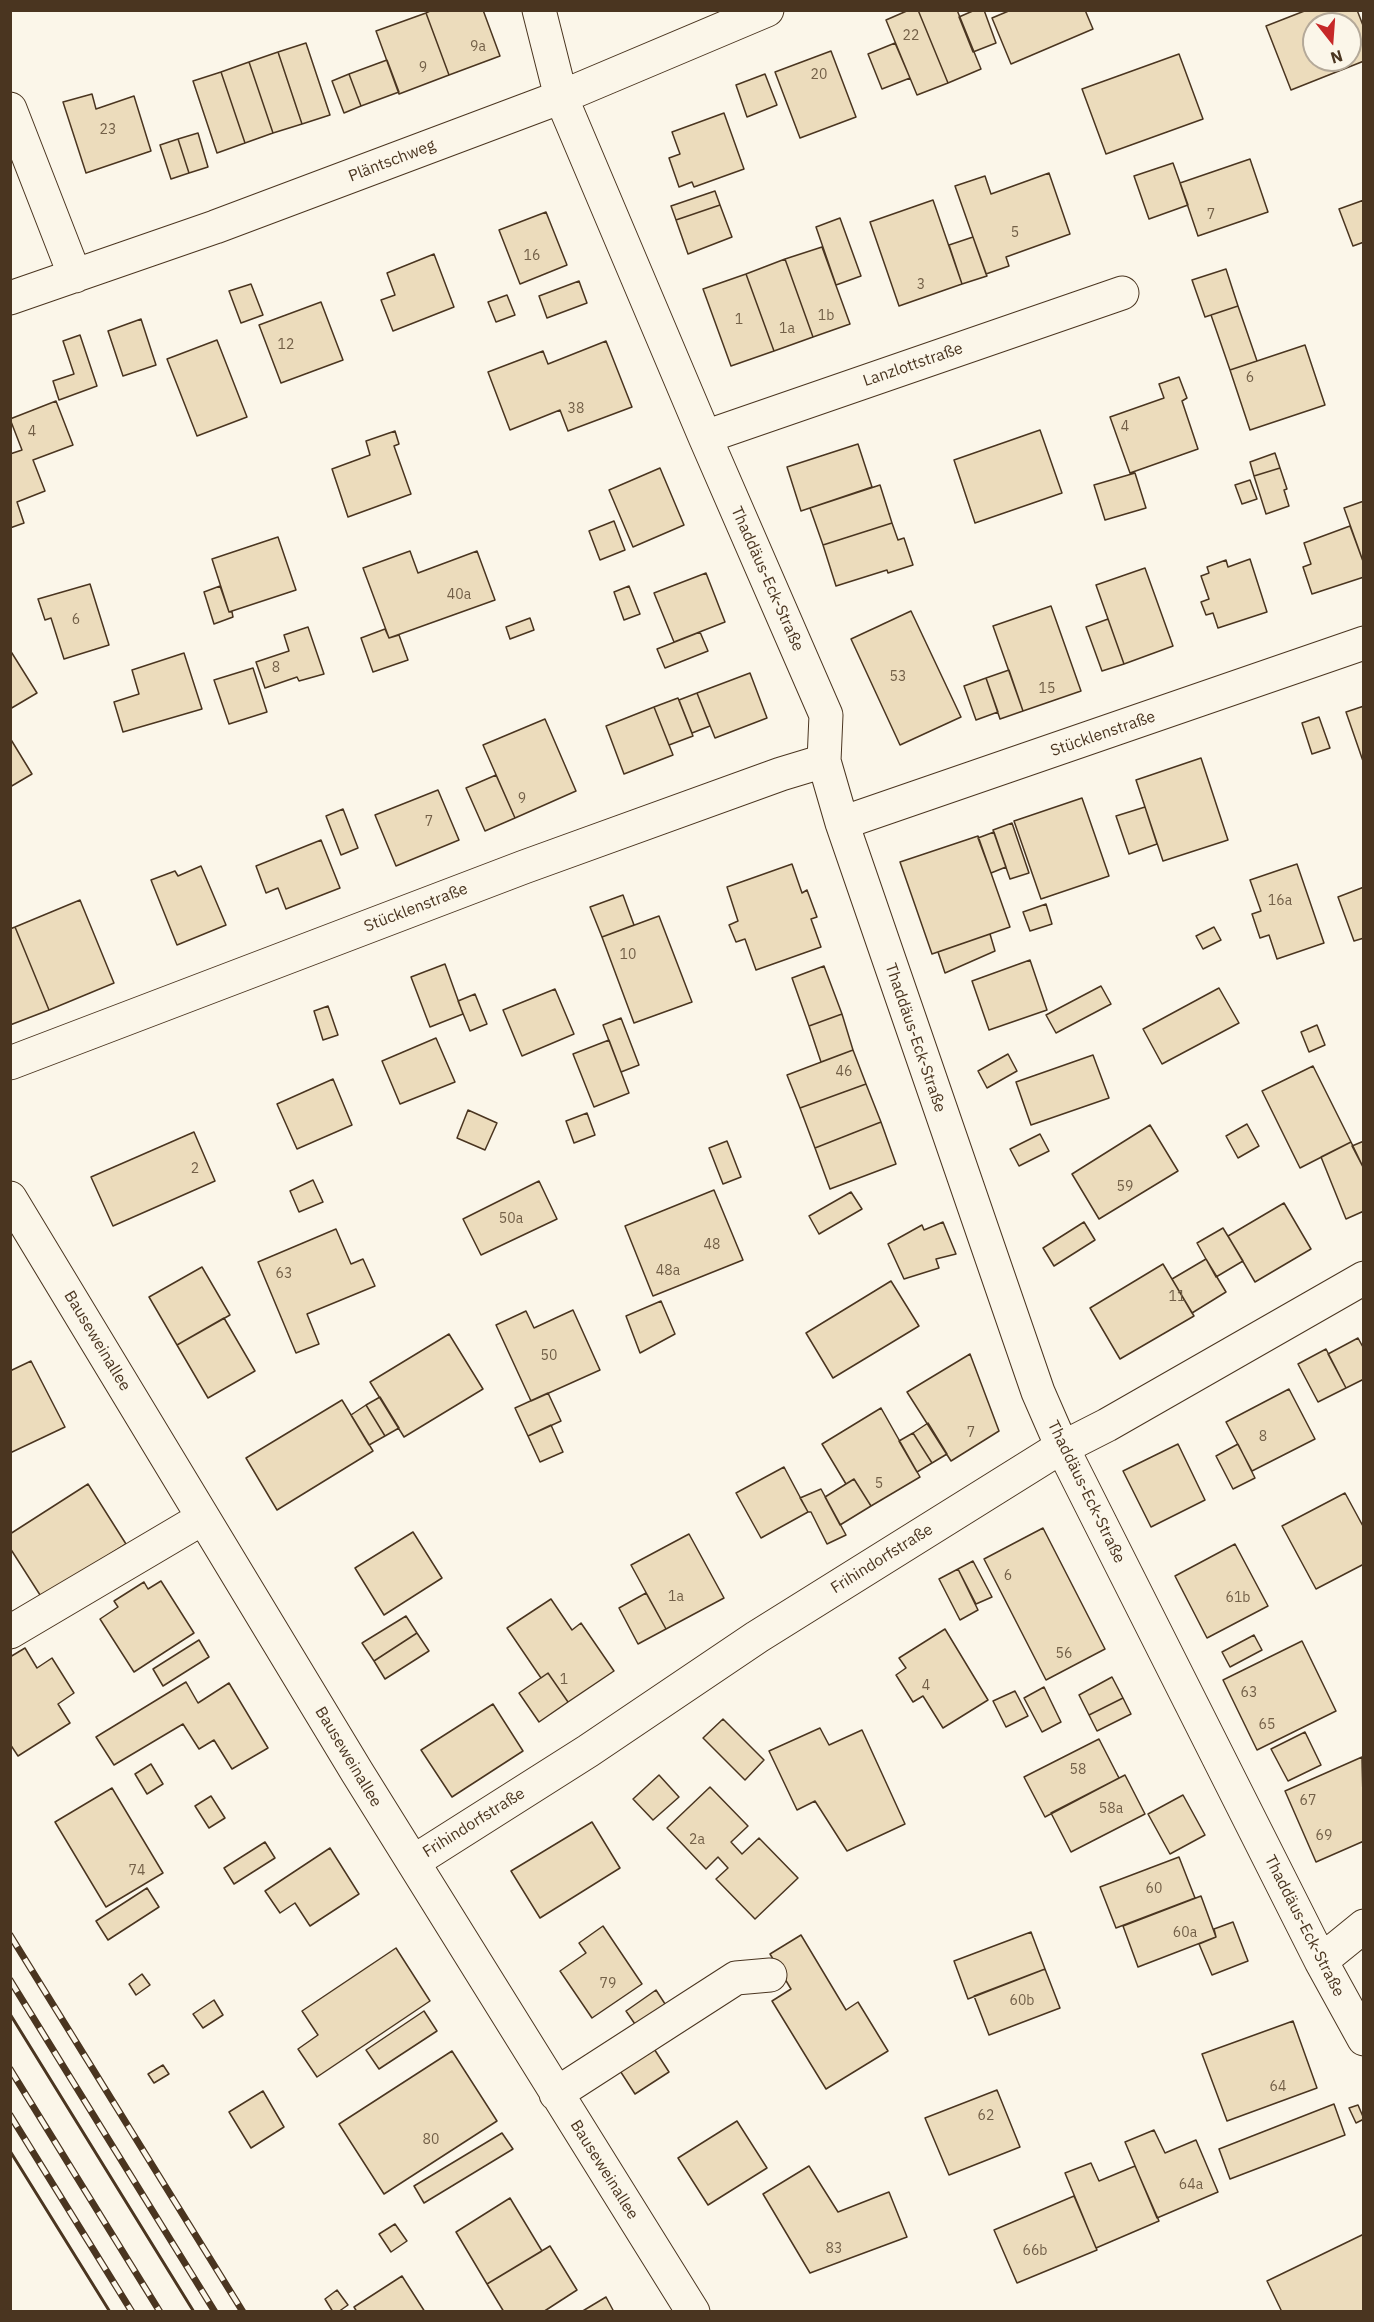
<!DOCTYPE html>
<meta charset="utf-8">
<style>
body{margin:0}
#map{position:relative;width:1374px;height:2322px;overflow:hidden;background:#fbf6e9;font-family:"IBM Plex Sans",sans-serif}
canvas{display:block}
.frame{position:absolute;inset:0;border:12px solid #4a3520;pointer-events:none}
.north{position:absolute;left:1302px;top:12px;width:60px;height:60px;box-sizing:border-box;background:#fbf6e9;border:2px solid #b4a999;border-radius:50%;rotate:163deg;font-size:16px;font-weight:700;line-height:24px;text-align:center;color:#4a3520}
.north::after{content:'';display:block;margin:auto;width:21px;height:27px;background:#c62828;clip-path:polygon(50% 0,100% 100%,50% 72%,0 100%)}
</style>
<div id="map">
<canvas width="1374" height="2322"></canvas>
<div class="frame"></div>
<div class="north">N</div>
</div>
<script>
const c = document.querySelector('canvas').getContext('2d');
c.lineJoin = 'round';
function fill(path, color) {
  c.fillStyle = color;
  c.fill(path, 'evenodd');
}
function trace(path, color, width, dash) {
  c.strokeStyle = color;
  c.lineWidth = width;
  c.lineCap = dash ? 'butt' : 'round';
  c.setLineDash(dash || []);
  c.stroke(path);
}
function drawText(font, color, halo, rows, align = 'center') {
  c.font = font + ' "IBM Plex Sans",sans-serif';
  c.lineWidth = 4.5;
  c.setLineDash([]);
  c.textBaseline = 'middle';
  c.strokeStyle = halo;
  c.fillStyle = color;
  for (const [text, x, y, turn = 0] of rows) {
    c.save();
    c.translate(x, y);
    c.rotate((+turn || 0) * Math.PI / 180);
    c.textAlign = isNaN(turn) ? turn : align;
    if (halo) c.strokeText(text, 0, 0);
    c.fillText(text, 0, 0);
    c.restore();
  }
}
const building = new Path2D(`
 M432 10H483L500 56 449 75 426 13Z
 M909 10H918L948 83 917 95 886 20Z
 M918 10H957L981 69 948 83Z
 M975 10H984L996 43 973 52 959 17Z
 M1011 10H1085L1093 29 1011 64 992 18Z
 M1307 10H1357L1364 28V61L1291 90 1266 26ZM1314 24H1350V60H1314Z
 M426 13 449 75 399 94 376 31Z
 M306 43 330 115 302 124 278 52Z
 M895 43 910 78 882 89 868 54Z
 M831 51 856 117 800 138 775 72Z
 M278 52 302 124 273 133 249 62Z
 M1179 54 1203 119 1106 154 1082 89Z
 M387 60 399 92 361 106 349 74Z
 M249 62 273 133 245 143 221 72Z
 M221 72 245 143 217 153 193 81Z
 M349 74 361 106 344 113 332 81Z
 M765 74 777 105 747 117 736 85Z
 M92 94 96 109 134 96 151 151 86 173 63 102Z
 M724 113 744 169 694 187 692 182 679 187 669 158 680 154 672 132Z
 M198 133 208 167 189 173 178 139Z
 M178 139 189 173 171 179 160 145Z
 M1250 159 1268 212 1198 236 1180 183Z
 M1173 163 1188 205 1149 219 1134 176Z
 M1049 173 1070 234 1006 257 1009 266 986 274 955 186 985 176 991 194Z
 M715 191 720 205 676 220 671 206Z
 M933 200 962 284 899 306 870 222Z
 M1364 200V242L1353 246 1339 209Z
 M720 205 732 237 688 254 676 220Z
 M546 212 567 265 520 284 499 230Z
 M840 218 861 276 836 285 816 227Z
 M973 237 987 276 962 284 949 245Z
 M822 247 850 324 813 337 785 259Z
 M434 254 454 307 393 331 381 300 395 295 387 273Z
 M785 259 813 337 774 351 746 274Z
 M1226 269 1238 306 1205 317 1192 280Z
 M746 274 774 351 731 366 703 289Z
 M579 281 587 303 547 318 539 296Z
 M251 284 263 315 241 323 229 291Z
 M507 295 515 315 496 322 488 302Z
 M321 302 343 360 281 383 259 325Z
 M1238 306 1257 361 1230 370 1211 315Z
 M141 319 156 365 123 376 108 331Z
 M80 335 97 386 59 400 53 381 74 374 63 341Z
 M217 340 247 417 197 436 167 359Z
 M606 341 632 407 568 431 560 410 510 430 488 372 543 351 548 364Z
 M1305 345 1325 405 1250 430 1230 370Z
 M1179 377 1187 398 1182 401 1198 449 1130 473 1110 417 1164 398 1159 384Z
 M56 401 73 445 33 460 45 491 17 502 24 523 10 528V454L22 450 10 419Z
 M1040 430 1062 493 975 523 954 460Z
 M395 431 399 444 394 446 411 494 348 517 332 469 370 455 366 441Z
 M858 444 872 487 801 511 787 467Z
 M1275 453 1280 468 1254 476 1250 462Z
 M660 468 684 525 633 547 609 490Z
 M1280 468 1287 489 1284 490 1289 506 1266 514 1254 476Z
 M1135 473 1146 508 1105 520 1094 485Z
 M1250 480 1257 499 1242 504 1235 485Z
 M880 485 892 523 823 545 810 508Z
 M1364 501V564L1344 508Z
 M614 521 625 550 600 560 589 531Z
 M892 523 898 540 904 538 913 565 888 573 887 570 836 586 823 545Z
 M1350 526 1364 564V577L1312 594 1303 567 1311 564 1304 543Z
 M278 537 296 590 229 612 212 559Z
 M410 551 418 573 477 551 495 600 389 638 363 568Z
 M1250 559 1267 612 1218 628 1213 613 1206 615 1201 602 1209 599 1201 576 1209 573 1207 567 1226 560 1228 567Z
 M1145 568 1173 646 1124 664 1096 585Z
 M706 573 725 622 674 642 654 593Z
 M90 584 109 645 64 659 51 618 45 620 38 599Z
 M220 586 229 612H232L233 617 214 624 204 592Z
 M629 586 640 614 624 620 614 592Z
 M1051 606 1081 691 1023 711 993 626Z
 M911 611 961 717 900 745 851 639Z
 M530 618 534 630 510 639 506 627Z
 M1108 619 1124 664 1102 671 1086 627Z
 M308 627 324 674 299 681 297 677 265 688 256 662 289 651 284 635Z
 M385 629 389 638 399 635 408 660 373 672 361 638Z
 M700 632 708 651 665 668 657 649Z
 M10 650 37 693 10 709Z
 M184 653 202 709 123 732 114 702 139 694 132 670Z
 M253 668 267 712 229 724 214 680Z
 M1009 670 1023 711 1000 719 986 678Z
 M750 673 767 718 715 738 697 693Z
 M986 678 998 712 976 720 964 686Z
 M697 693 710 726 692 733 679 700Z
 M678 698 693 736 669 745 654 707Z
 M1364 706V764L1346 712Z
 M654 707 673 755 624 774 606 726Z
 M1319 717 1330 748 1312 754 1302 723Z
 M545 719 576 791 515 818 483 745Z
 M10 738 32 774 10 787Z
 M1201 758 1228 840 1163 861 1136 780Z
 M496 775 515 818 485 831 466 788Z
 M438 790 459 840 396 866 375 815Z
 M1082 798 1109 876 1041 899 1014 821Z
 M1145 807 1157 844 1129 854 1116 816Z
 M343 809 358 848 341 855 326 816Z
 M1012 823 1029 873 1010 879 993 830Z
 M994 832 1006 867 991 873 978 838Z
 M978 836 1010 927 932 954 900 862Z
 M321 840 340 888 286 909 278 888 266 893 256 866Z
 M792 864 802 893 807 890 817 917 811 919 821 947 756 970 745 939 736 942 729 925 738 921 727 887Z
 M1297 864 1324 943 1277 959 1269 935 1260 938 1252 914 1261 911 1250 880Z
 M201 866 226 925 177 945 151 880 175 871 178 876Z
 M1364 887V938L1354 941 1338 897Z
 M623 895 634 925 602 937 590 907Z
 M80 900 114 983 49 1010 15 927Z
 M1046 904 1052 924 1030 931 1023 912Z
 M659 916 692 1002 634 1023 602 937Z
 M15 927 49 1010 10 1025V929Z
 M1214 927 1221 940 1203 949 1196 936Z
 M990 934 995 951 945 973 938 952Z
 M1030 960 1047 1010 989 1030 972 981Z
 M445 964 463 1014 430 1027 411 977Z
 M824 966 842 1014 809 1026 792 978Z
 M1101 986 1111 1004 1056 1033 1046 1015Z
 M1219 988 1239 1023 1162 1064 1143 1029Z
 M555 989 574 1034 522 1056 503 1010Z
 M475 994 487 1024 470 1031 458 1001Z
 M328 1006 338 1035 323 1040 314 1011Z
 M842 1014 853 1050 821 1062 809 1026Z
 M621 1018 639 1065 621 1072 603 1025Z
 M1317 1025 1325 1045 1309 1052 1301 1032Z
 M436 1038 455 1082 400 1104 382 1061Z
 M609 1040 629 1093 594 1107 573 1054Z
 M853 1050 866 1084 800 1108 787 1075Z
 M1008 1054 1017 1071 987 1088 978 1071Z
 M1093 1055 1109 1098 1031 1125 1016 1082Z
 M1313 1066 1351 1142 1300 1168 1262 1091Z
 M333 1079 352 1125 297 1149 277 1104Z
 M866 1084 881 1122 815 1148 800 1108Z
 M468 1110 497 1123 485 1150 457 1138Z
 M587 1113 595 1135 574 1143 566 1121Z
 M881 1122 896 1164 830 1189 815 1148Z
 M1247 1124 1259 1146 1238 1158 1226 1136Z
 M1150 1125 1178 1171 1099 1219 1072 1174Z
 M194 1132 215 1181 113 1226 91 1177Z
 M1040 1134 1049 1151 1019 1166 1010 1149Z
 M727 1141 741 1177 723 1184 709 1148Z
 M1364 1141V1169L1352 1146Z
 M1351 1142 1364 1169V1211L1346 1219 1321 1157Z
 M313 1180 323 1202 299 1212 290 1191Z
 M539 1181 557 1219 481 1255 463 1219Z
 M714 1190 743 1260 653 1296 625 1226Z
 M851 1192 862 1209 819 1234 809 1216Z
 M1284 1203 1311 1249 1255 1282 1228 1236Z
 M943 1222 956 1254 936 1259 939 1268 904 1279 888 1244 922 1225 924 1230Z
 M1084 1222 1095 1240 1054 1266 1043 1248Z
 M1223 1228 1243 1261 1216 1277 1197 1243Z
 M336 1229 351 1264 363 1259 375 1286 307 1314 319 1344 296 1353 258 1262Z
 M1206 1259 1226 1292 1192 1313 1172 1279Z
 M1163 1264 1194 1316 1120 1359 1090 1308Z
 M202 1267 230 1315 177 1345 149 1297Z
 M891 1281 919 1326 833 1378 806 1333Z
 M661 1301 675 1334 640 1353 626 1316Z
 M573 1310 600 1370 531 1401 496 1325 526 1311 534 1328Z
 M224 1318 255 1371 208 1398 177 1345Z
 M449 1334 483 1389 404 1437 370 1382Z
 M1358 1338 1364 1349V1379L1346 1388 1328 1354Z
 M1326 1349 1346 1388 1318 1402 1298 1364Z
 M970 1354 999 1431 951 1461 907 1392Z
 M31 1361 65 1427 10 1453V1371Z
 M1289 1389 1315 1439 1252 1471 1226 1422Z
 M548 1393 561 1421 528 1436 515 1408Z
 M380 1397 399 1428 385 1436 366 1405Z
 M342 1400 373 1451 277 1510 246 1458Z
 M366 1405 385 1436 369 1445 351 1415Z
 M881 1408 920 1477 871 1506 854 1479 846 1484 822 1444Z
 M928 1423 947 1454 932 1463 913 1433Z
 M551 1425 563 1452 540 1462 528 1436Z
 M913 1433 932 1463 917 1472 899 1441Z
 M1178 1444 1205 1500 1151 1527 1123 1471Z
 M1238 1444 1255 1478 1233 1489 1216 1456Z
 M784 1467 808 1512 761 1538 736 1493Z
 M854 1479 871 1506 840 1525 825 1497Z
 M88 1484 126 1544 42 1598 10 1548V1534Z
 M821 1489 846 1535 827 1544 811 1512H808L800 1498Z
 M1345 1493 1364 1528V1564L1316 1589 1282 1526Z
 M1043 1528 1105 1649 1046 1680 984 1559Z
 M413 1532 442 1578 384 1615 355 1568Z
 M689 1534 724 1598 666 1629 631 1565Z
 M1235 1544 1268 1606 1207 1638 1175 1576Z
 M973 1561 992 1597 976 1604 958 1569Z
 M958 1569 978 1610 960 1620 939 1579Z
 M161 1581 194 1633 134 1672 100 1619 118 1607 114 1601 144 1582 148 1589Z
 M646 1593 666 1629 638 1644 619 1608Z
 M551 1599 572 1630 581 1623 614 1671 568 1702 548 1673 541 1678 507 1628Z
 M406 1616 417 1633 374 1661 362 1643Z
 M945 1629 988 1700 943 1728 923 1696 913 1702 896 1675 906 1668 899 1658Z
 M417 1633 429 1651 385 1679 374 1661Z
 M1254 1635 1262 1650 1230 1667 1222 1652Z
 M199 1640 209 1657 163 1686 153 1669Z
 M1302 1641 1336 1711 1257 1750 1223 1680Z
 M25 1648 37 1668 52 1658 74 1693 58 1704 70 1723 18 1756 10 1744V1657Z
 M548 1673 568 1702 539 1722 519 1693Z
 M1112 1677 1123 1698 1089 1715 1079 1695Z
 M186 1682 198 1703 229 1683 268 1748 232 1769 214 1740 199 1749 183 1724 114 1765 96 1737Z
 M1044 1687 1061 1722 1042 1732 1024 1698Z
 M1015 1691 1028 1716 1006 1727 993 1701Z
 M1123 1698 1131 1714 1097 1731 1089 1715Z
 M493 1704 523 1751 452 1797 421 1750Z
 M723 1719 764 1760 745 1780 703 1738Z
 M820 1728 829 1745 862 1730 905 1824 847 1851 815 1801 797 1810 769 1751Z
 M1305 1732 1321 1765 1288 1781 1271 1749Z
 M1099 1739 1119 1778 1045 1817 1024 1777Z
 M1362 1757 1364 1841 1316 1862 1285 1791Z
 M151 1764 163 1784 147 1794 135 1774Z
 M659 1775 679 1797 653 1820 633 1799Z
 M1125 1775 1145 1814 1071 1852 1051 1813Z
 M710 1787 748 1826 731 1842 742 1854 759 1838 798 1878 755 1919 716 1879 728 1868 718 1857 706 1869 667 1828Z
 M112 1788 163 1873 106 1907 55 1822Z
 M1183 1795 1205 1835 1170 1854 1148 1814Z
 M211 1796 225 1818 209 1828 195 1806Z
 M592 1822 620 1868 540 1918 511 1871Z
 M265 1842 275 1858 234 1884 224 1868Z
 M330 1848 359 1894 310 1926 295 1903 280 1913 265 1891Z
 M1179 1857 1195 1898 1116 1928 1100 1887Z
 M147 1888 159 1907 108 1940 96 1921Z
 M1201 1896 1216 1937 1138 1967 1123 1926Z
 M1233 1922 1248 1961 1212 1975 1199 1944 1216 1937 1214 1929Z
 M603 1926 642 1984 592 2018 560 1971 586 1953 579 1943Z
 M1031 1932 1045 1969 968 1999 954 1961Z
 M801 1935 846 2010 858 2002 888 2051 826 2089 772 2001 791 1989 770 1954Z
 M396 1948 430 2001 317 2077 298 2049 318 2035 302 2011Z
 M1045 1969 1060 2008 989 2035 974 1996Z
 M142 1974 150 1985 136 1995 129 1984Z
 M656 1990 667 2007 637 2027 626 2011Z
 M214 2000 223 2015 203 2028 193 2014Z
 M424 2011 437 2031 379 2069 366 2050Z
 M1293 2021 1317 2088 1227 2121 1202 2054Z
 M649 2041 669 2072 635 2094 615 2063Z
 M452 2051 497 2121 384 2194 339 2124Z
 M163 2065 169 2074 154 2083 148 2074Z
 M997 2090 1020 2147 949 2175 925 2118Z
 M263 2091 284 2127 251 2148 229 2112Z
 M1334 2104 1345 2135 1230 2179 1219 2149Z
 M1358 2105 1364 2119 1356 2123 1349 2108Z
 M737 2121 767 2168 708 2205 678 2158Z
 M1154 2130 1165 2153 1196 2140 1218 2192 1157 2218 1125 2142Z
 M502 2133 513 2149 424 2203 414 2186Z
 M1091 2163 1099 2181 1135 2166 1159 2221 1096 2248 1065 2173Z
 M809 2166 838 2212 889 2192 907 2237 810 2273 763 2194Z
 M1074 2196 1097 2250 1017 2283 994 2230Z
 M510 2198 542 2251 487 2284 456 2232Z
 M395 2224 407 2241 391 2252 379 2234Z
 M1364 2234V2312H1282L1267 2281Z
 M550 2246 577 2290 543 2312H504L487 2284Z
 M402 2276 425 2312H357L354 2307Z
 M337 2290 348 2305 338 2312H333L325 2299Z
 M606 2297 614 2312H581Z`);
const minor = new Path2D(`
 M539 10 561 97 705 437 826 715 824 761 842 823 1038 1392 1062 1447 1321 1961 1364 2039
 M10 109 75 276
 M10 298 215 227 561 97 767 10
 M705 437 1122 293
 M842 823 1364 643
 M10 1063 524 867 781 774 824 761
 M10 1198 357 1772 693 2312
 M10 1632 203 1518
 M413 1862 588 1751 757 1637 1050 1454 1107 1425 1364 1278
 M1321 1961 1364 1926
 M556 2094 736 1978 770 1975`);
const rail = new Path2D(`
 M10 1935 243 2312
 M10 1980 215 2312
 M10 2069 160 2312
 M10 2115 132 2312`);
const wall = new Path2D(`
 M10 2014 194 2312
 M10 2151 110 2312`);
const numberNames = [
 ["22",911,36],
 ["9a",478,47],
 ["9",423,68],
 ["20",819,75],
 ["23",108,130],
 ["7",1211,215],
 ["5",1015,233],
 ["16",532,256],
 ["3",921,285],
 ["1b",826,316],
 ["1",739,320],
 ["1a",787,329],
 ["12",286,345],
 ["6",1250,378],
 ["38",576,409],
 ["4",1125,427],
 ["4",32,432],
 ["40a",459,595],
 ["6",76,620],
 ["8",276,668],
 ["53",898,677],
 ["15",1047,689],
 ["9",522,799],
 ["7",429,822],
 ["16a",1280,901],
 ["10",628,955],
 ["46",844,1072],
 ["2",195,1169],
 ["59",1125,1187],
 ["50a",511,1219],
 ["48",712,1245],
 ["48a",668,1271],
 ["63",284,1274],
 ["11",1177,1297],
 ["50",549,1356],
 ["7",971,1433],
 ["8",1263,1437],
 ["5",879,1484],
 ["6",1008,1576],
 ["1a",676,1597],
 ["61b",1238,1598],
 ["56",1064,1654],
 ["1",564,1680],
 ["4",926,1686],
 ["63",1249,1693],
 ["65",1267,1725],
 ["58",1078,1770],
 ["67",1308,1801],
 ["58a",1111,1809],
 ["69",1324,1836],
 ["2a",697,1840],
 ["74",137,1871],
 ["60",1154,1889],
 ["60a",1185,1933],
 ["79",608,1984],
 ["60b",1022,2001],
 ["64",1278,2087],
 ["62",986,2116],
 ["80",431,2140],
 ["64a",1191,2185],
 ["83",834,2249],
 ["66b",1035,2251]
];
const streetNames = [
 ["Pläntschweg",392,161,-21],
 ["Lanzlottstraße",913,365,-19],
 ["Thaddäus-Eck-Straße",767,579,66],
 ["Stücklenstraße",1103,734,-19],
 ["Stücklenstraße",416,908,-21],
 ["Thaddäus-Eck-Straße",915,1038,71],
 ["Bauseweinallee",97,1341,59],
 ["Thaddäus-Eck-Straße",1086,1492,64],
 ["Frihindorfstraße",882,1559,-32],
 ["Bauseweinallee",348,1757,59],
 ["Frihindorfstraße",474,1823,-32],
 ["Thaddäus-Eck-Straße",1304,1926,63],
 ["Bauseweinallee",604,2170,58]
];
fill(building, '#ecdcbc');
trace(building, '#4a3520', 1.5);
trace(minor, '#4a3520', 35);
trace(minor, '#fbf6e9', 33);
trace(rail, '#4a3520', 7);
trace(rail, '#fbf6e9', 4.5, [14]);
trace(wall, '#4a3520', 3);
drawText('14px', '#725f47', null, numberNames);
drawText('16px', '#4a3520', '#fbf6e9', streetNames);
</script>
